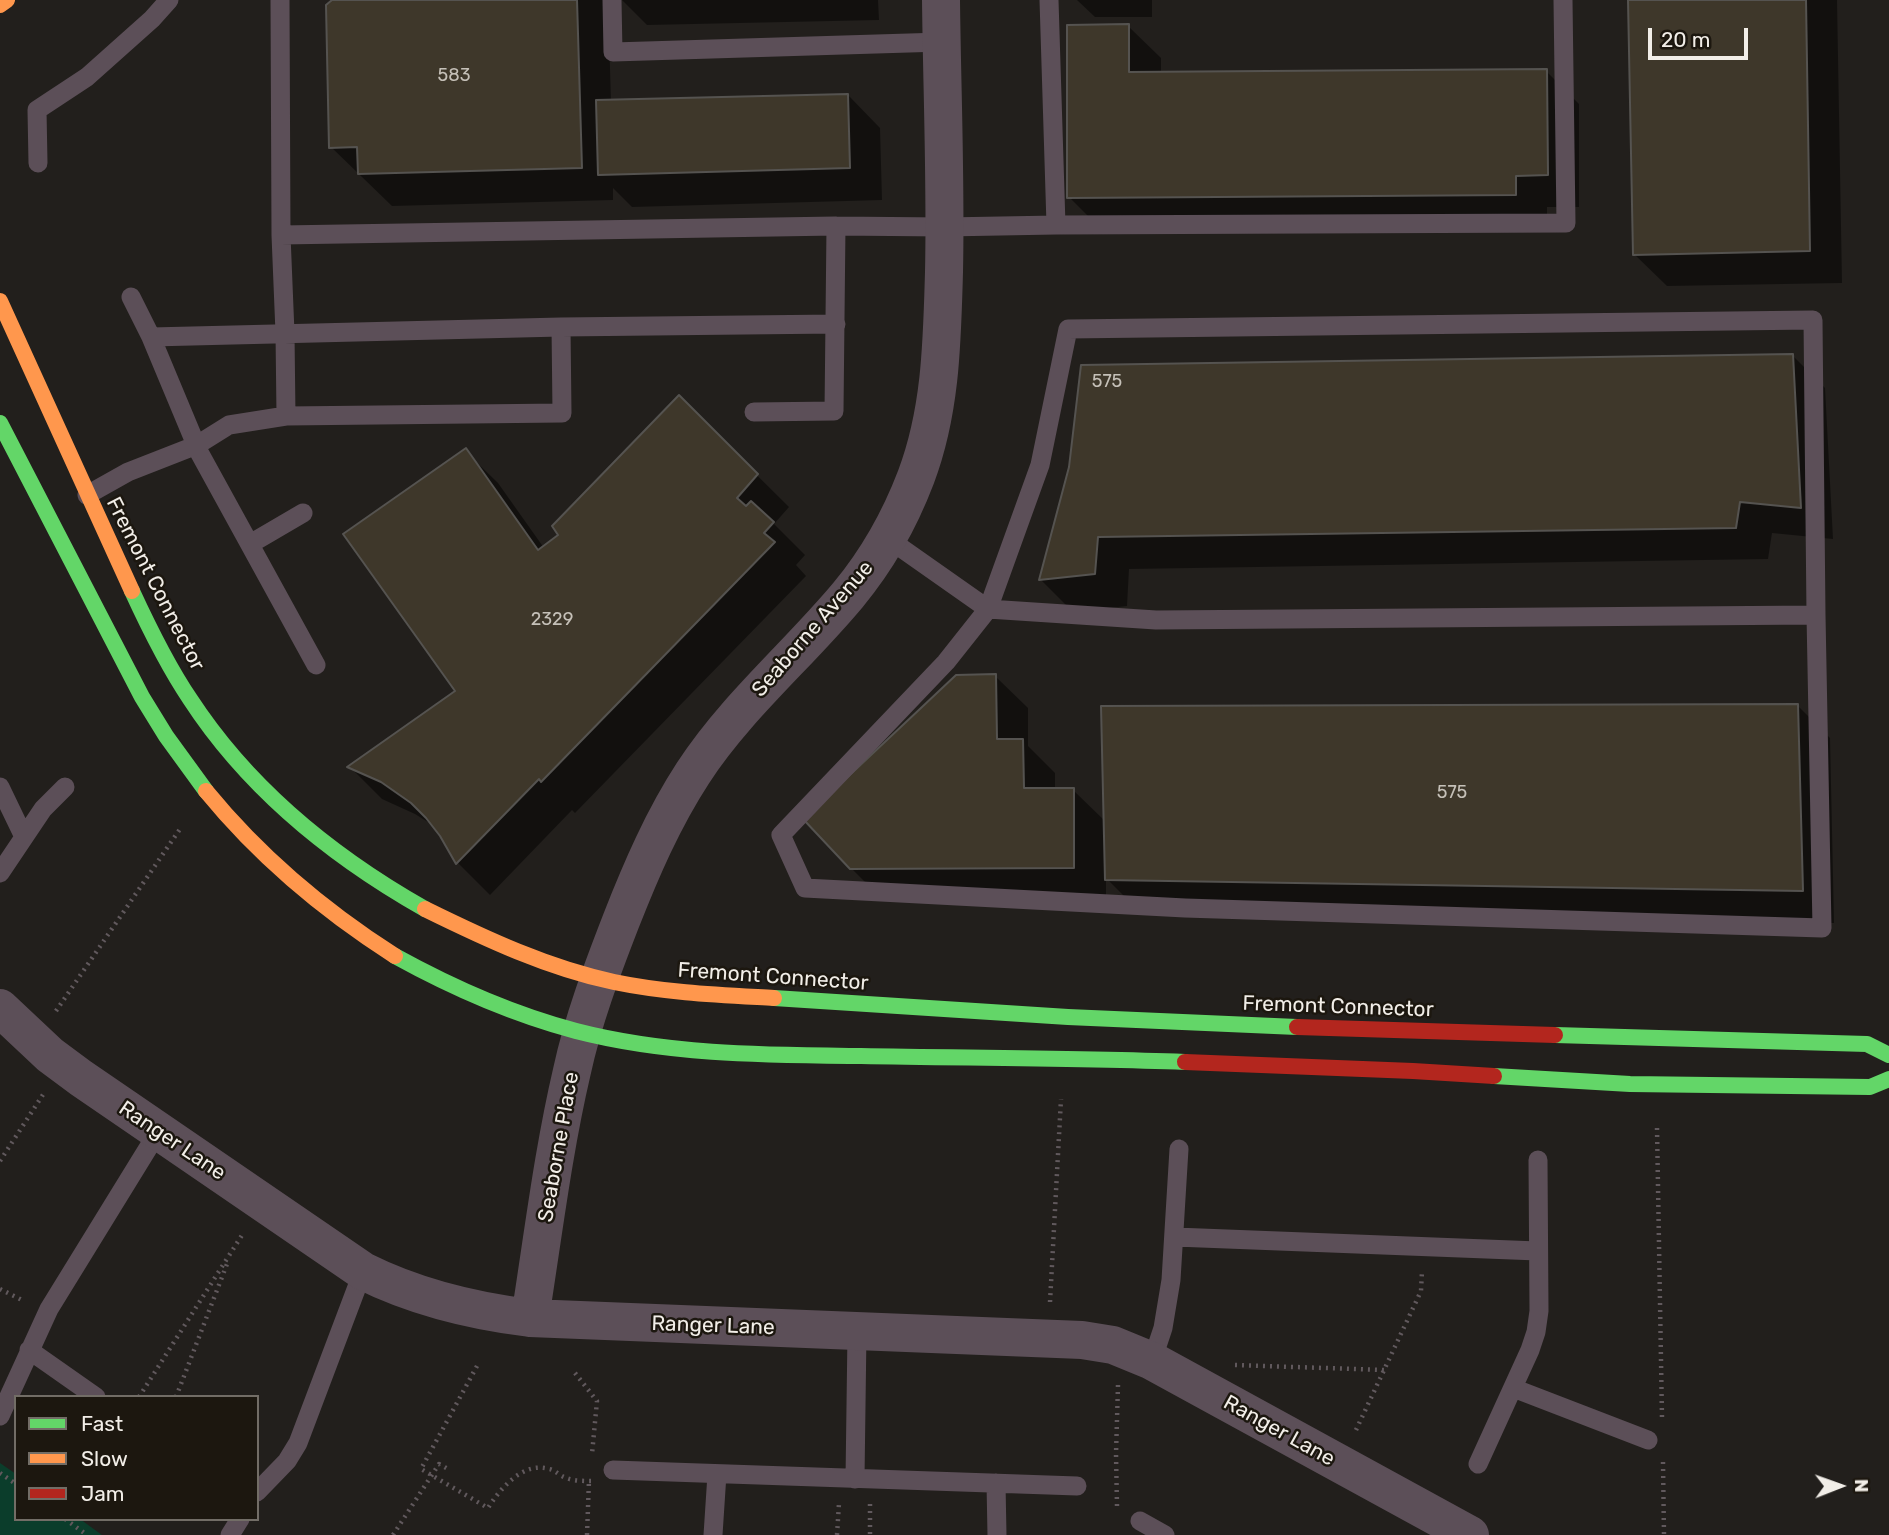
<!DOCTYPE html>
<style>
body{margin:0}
#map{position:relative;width:1889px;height:1535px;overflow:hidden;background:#221f1c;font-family:Rubik,sans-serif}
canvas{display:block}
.legend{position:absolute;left:14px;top:1395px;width:245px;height:126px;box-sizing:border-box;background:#1c170f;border:2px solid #726d66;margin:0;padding:9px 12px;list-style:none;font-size:21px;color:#f2eee8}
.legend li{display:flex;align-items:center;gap:14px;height:35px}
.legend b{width:35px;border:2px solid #726d66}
.north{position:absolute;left:1805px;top:1451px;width:70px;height:70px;-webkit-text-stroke:5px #1c170f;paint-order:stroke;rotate:89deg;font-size:19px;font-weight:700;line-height:28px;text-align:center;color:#f2eee8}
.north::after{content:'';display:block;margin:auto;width:24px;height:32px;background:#f2eee8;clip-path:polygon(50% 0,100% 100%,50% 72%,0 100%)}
.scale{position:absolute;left:1648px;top:28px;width:100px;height:32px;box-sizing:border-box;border:4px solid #f2eee8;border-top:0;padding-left:9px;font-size:21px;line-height:24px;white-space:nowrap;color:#f2eee8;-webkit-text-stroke:5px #1c170f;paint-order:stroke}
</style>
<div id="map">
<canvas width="1889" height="1535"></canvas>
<ul class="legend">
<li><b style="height:9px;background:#63d668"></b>Fast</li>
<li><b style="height:9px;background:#ff974d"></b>Slow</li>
<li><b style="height:9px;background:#b3261e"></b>Jam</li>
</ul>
<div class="north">N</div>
<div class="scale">20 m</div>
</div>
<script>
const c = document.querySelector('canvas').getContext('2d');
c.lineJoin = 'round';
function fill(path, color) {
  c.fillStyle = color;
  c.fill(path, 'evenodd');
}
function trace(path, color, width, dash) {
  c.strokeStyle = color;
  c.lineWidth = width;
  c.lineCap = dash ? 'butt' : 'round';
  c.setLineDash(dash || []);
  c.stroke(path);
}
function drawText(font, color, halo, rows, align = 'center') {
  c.font = font + ' Rubik,sans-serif';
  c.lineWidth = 5;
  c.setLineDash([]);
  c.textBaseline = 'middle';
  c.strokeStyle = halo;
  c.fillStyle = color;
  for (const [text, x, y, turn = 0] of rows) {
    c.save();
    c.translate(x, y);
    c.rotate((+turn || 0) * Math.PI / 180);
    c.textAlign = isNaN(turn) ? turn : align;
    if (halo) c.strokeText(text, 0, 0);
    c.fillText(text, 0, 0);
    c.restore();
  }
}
const green = new Path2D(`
 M0 1463 16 1474V1519H80L102 1535H0Z`);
const shadow = new Path2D(`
 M334 0H608L611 102 848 95 880 128 882 200 632 207 613 188V200L392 206 331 147Z
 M622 0H878L879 20 647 25Z
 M1077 0H1152V17H1095Z
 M1630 0H1837L1842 283 1667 286 1634 254Z
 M1128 26 1161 58V74L1546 71 1579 104V207H1547V227L1102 230 1069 197Z
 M1793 356 1825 388 1833 539 1772 533 1768 559 1129 569 1127 606 1073 612 1041 580 1071 467Z
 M679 398 789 507 774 524 805 555 796 565 806 576 575 813 572 810 490 895 458 863 441 835 431 824 415 814 382 799 350 767 457 691 465 451 498 483 544 548 561 536Z
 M995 676 1028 708V746L1055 773V790H1073L1106 822 1797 705 1830 738 1834 923 1139 911 1106 878V899L884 901 851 868Z`);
const building = new Path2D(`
 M332 0H577L582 168 358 174 357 147 329 148 326 5Z
 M1628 0H1806L1810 251 1633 255Z
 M1129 24V72L1547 69 1548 175 1516 176V195L1067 198V25Z
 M848 94 850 168 598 175 596 100Z
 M1793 354 1801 508 1740 502 1736 528 1098 537 1095 574 1039 580 1069 467 1081 365Z
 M679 395 758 474 737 498 746 506 751 501 774 522 764 533 775 542 541 782 539 779 456 864 440 836 426 818 411 803 381 782 347 767 455 691 343 534 466 448 538 550 558 535 552 526Z
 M996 674 997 739H1023L1024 788H1074V868L850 869 803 819 956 675Z
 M1798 704 1803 891 1105 880 1101 706Z`);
const path = new Path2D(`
 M56 1011 182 826
 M1657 1128 1662 1418
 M0 1161 44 1093
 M0 1289 24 1301
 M1050 1302 1061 1099
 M1235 1365 1384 1370
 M477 1366 421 1469 488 1508C500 1489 523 1461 549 1469 555 1470 559 1475 564 1477 572 1481 582 1481 591 1481
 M575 1373 597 1401 592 1454
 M139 1397 244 1232
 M176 1397 227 1264
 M1356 1430 1421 1291 1422 1271
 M1663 1462 1664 1535
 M0 1473 16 1484
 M870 1504V1535
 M1117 1506 1116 1454 1118 1385
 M65 1519 87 1535
 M393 1535 439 1464 448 1469
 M587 1535 589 1480
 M837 1535 839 1503`);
const lane = new Path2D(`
 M280 0 281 235
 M612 0 613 52 942 42
 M1049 0 1056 225
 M38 163 37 110 87 77 152 19 169 0
 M131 297 151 337
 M561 327 836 324
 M754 412 834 411 836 226
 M87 495 128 472 197 445 229 425 286 416
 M887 538 988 609 1040 465 1068 329 1813 320 1816 615 1156 620 988 609 946 662 781 835 805 888 1185 908 1822 928 1816 615
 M250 544 303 513
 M316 665 199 452 151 337 561 327 562 413 286 416 285 333 281 235 836 226 945 227 1056 225 1566 223 1563 0
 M0 787 24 837
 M0 873 43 809 65 787
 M1175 1237 1538 1251
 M29 1350 96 1397
 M1152 1361 1163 1328 1171 1280 1179 1149
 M1513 1388 1648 1440
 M0 1416 49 1309 158 1132
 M1478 1464 1530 1350 1536 1332 1539 1311 1538 1160
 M613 1470 1077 1486
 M855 1479 857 1332
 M996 1483 997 1535
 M257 1492 287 1461 298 1443 363 1271
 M1140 1521 1165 1535
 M230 1535 240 1519
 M713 1535 717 1474`);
const street = new Path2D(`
 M0 1008 50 1055 81 1078 363 1271C415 1297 473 1311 530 1318L1082 1340 1113 1345 1152 1361 1470 1535
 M530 1318C543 1236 553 1152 572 1071 583 1020 602 970 621 921 641 870 663 819 693 773 736 707 798 655 848 595 877 560 900 519 916 477 941 411 942 342 944 272 946 182 942 91 941 0`);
const fast = new Path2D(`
 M0 423 142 697 166 736 206 791
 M132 591C149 628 167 665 190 699 248 788 333 857 425 909
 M395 956C453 988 512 1014 576 1031 669 1055 766 1055 861 1056 969 1058 1077 1058 1185 1062
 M774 998 1068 1017 1297 1027
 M1555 1035 1867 1044 1889 1055
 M1494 1076 1630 1084 1870 1087 1889 1079`);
const slow = new Path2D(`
 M0 5 7 0
 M0 301 132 591
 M206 791C260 857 323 910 395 956
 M425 909C486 939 548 968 614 982 667 993 721 995 774 998`);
const jam = new Path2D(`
 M1297 1027 1555 1035
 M1185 1062 1413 1071 1494 1076`);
const numberNames = [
 ["583",454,76],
 ["575",1107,382],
 ["2329",552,620],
 ["575",1452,793]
];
const streetNames = [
 ["Fremont Connector",155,584,63],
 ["Seaborne Avenue",813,629,-49],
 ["Fremont Connector",773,977,4],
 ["Fremont Connector",1338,1007,2],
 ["Ranger Lane",172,1141,34],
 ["Seaborne Place",559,1147,-80],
 ["Ranger Lane",713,1326,2],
 ["Ranger Lane",1279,1431,29]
];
fill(green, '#0b3d2b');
fill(shadow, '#0007');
fill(building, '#3e372a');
trace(building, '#555350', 2);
trace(path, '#61595d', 4.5, [2, 5]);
trace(lane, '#5c4f58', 19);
trace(street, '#5c4f58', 38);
trace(fast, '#63d668', 16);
trace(slow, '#ff974d', 16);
trace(jam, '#b3261e', 16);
drawText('18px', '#c5c0b8', null, numberNames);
drawText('21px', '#f2eee8', '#1c170f', streetNames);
</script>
